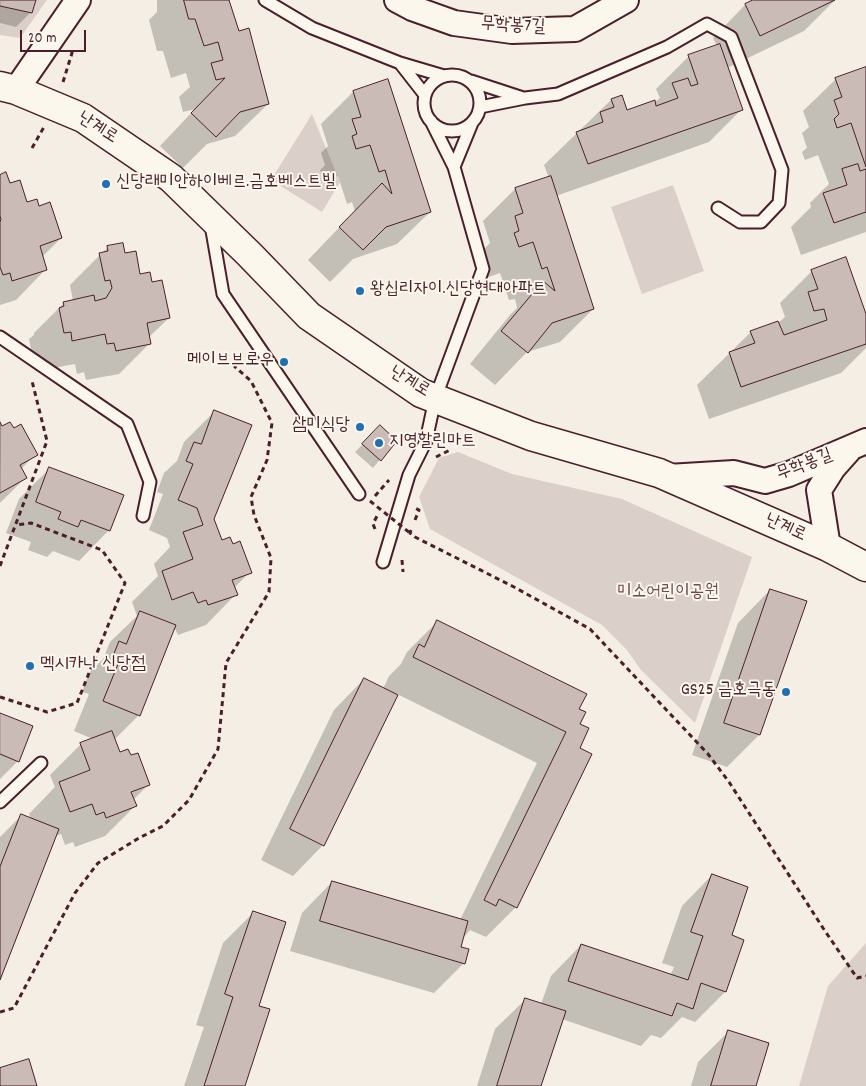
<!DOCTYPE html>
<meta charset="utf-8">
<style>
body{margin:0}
#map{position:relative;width:866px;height:1086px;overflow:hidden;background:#f4eee4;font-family:Dekko,sans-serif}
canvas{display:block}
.scale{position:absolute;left:20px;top:30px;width:66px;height:22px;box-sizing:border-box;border:2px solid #4a1f2b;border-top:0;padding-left:6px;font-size:15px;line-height:18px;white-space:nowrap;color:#4a1f2b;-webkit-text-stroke:4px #fbf7ec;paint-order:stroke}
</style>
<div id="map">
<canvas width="866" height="1086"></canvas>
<div class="scale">20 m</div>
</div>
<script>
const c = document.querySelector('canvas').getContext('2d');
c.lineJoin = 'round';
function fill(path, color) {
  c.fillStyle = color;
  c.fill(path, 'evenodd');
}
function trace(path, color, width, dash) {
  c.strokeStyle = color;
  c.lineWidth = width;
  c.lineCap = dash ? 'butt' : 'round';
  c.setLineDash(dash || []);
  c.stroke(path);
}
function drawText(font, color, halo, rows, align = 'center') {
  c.font = font + ' Dekko,"Poor Story",sans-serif';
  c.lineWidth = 4;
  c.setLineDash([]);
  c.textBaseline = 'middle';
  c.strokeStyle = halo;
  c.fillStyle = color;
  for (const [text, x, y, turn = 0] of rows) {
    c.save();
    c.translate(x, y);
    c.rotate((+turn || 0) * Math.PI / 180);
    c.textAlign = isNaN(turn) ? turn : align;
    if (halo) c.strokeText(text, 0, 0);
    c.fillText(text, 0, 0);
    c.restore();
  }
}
const green = new Path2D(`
 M0 0H47L20 38 0 35Z
 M312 114 340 182 322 212 271 180Z
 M673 185 704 271 642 294 611 207Z
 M458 452 512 474 622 499 752 557 695 723 641 670 627 650 602 625 430 529 419 497 439 458Z
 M866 943V1086H799L828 986Z`);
const shadow = new Path2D(`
 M0 0H34L31 12 16 27 0 23Z
 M157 0H227L238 33 268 104 235 136 207 144 183 168 160 146 195 109 183 112 179 97 190 87 186 73 171 78 163 51H157L149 20 157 12Z
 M756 0H835L804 31 727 68 741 110 709 142 556 196 593 309 560 342 527 352 495 385 470 364 510 315 517 308 515 299 509 300 500 273 486 278 483 267V250L490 243 483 221 515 189 549 178 544 165 611 100 621 97 626 112 654 103 660 98 656 89 689 56 717 46 713 38 745 5Z
 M866 68V232L801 255 791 227 811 207 810 203 829 184 818 155 805 160 802 152 807 148 802 133 809 127 803 111 836 79Z
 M388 81 430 212 397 244 353 259 330 282 308 260 355 211 352 202 347 204 338 176 324 181 320 170 325 165 321 153 328 146 321 124 353 92Z
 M0 176 27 204 38 207 61 238 42 257 46 269 16 300 0 305Z
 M108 247 124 255 139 276 151 283 169 318 148 338 150 343 119 374 86 380 84 372 77 374 75 364 42 370 34 363 29 339 34 335V333L64 303 73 301 70 285Z
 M812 271 866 318V348L841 373 709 419 697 385 751 332 778 323 785 317 780 303Z
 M214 412 213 519 221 542 250 572 234 588 236 594 206 625 178 635 175 629 173 630 139 715 114 740 119 753 149 784 133 800 135 806 105 836 75 847 73 842 65 845 61 834 55 836 0 976V837L21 816 31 820 29 814 55 787 50 775 81 744 93 739 74 731 89 694 82 692 89 673 103 659 110 642 137 616 132 602 158 576 154 564 170 547 167 538 149 530 163 494 157 492 164 473 177 461 184 442Z
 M0 425 36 454 21 469 25 478 0 503Z
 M373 434 395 441 373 468 355 452Z
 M50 468 109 530 79 561 53 551 47 557 28 550 31 542 6 533 19 499Z
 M770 590 805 602 759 735 727 767 692 755 738 623Z
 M437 622 578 710V724L516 907 486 937 470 930 465 936 463 935 459 948 464 963 434 993 290 951 302 913 332 882 460 920 537 763 397 694 323 845 293 876 261 860 334 710 364 679 383 689 389 676 401 664 407 652Z
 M0 715 18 761 0 779Z
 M712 875 730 936 725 992 695 1022 682 1017 661 1038 651 1035 641 1046 562 1019 540 1086H477L495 1029 526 999 541 1004 551 976 581 945 670 976 674 967 662 963 682 906Z
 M253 913 257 1007 244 1086H184L204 1027 196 1025 223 943Z
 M729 1031 754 1086H691L698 1062Z`);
const building = new Path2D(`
 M0 0H36L32 13 0 6Z
 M184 0H229L239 31 249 28 269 104 240 112 216 137 191 113 225 78 216 80 211 63 223 60 218 42 204 46 195 19H189Z
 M753 0H835L760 36 745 4Z
 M720 44 743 110 588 164 576 132 603 122 600 112 614 107 611 99 622 95 627 110 655 100 656 106 678 98 672 83 688 78 691 86 698 84 688 55Z
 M866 67V167L851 123 837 128 834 119 839 114 834 100 842 97 835 78Z
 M388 79 431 212 386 227 363 250 339 227 382 183 392 194 385 170 379 172 370 145 356 149 352 136 357 134 352 119 361 117 353 91Z
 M858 164 860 171 866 169V212L834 223 823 193 847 185 842 169Z
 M6 172 10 183 20 180 27 202 37 199 39 206 50 202 62 238 40 246 47 270 12 281 10 273 3 275 0 267V222L1 219 0 216V175Z
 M551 176 594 309 552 323 528 353 501 331 543 281 555 291 547 267 542 269 533 242 519 247 514 233 519 231 515 216 523 213 515 188Z
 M123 243 125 253 136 251 140 274 150 272 152 282 162 280 170 318 147 323 151 344 116 351 114 343 107 344 105 334 72 341 71 332 64 333 59 308 64 306 63 302 94 295 95 301 106 298 112 288 110 280 105 281 99 253 108 251 107 246Z
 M846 257 866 314V344L741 387 729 352 755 343 750 331 778 321 784 335 827 320 824 309 814 311 808 292 818 289 811 270Z
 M214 410 252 425 214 519 222 540 230 537 233 544 240 541 252 573 232 580 238 595 208 605 206 600 198 603 193 592 172 600 162 571 193 559 183 532 203 525 197 508 178 500 193 464 186 461 194 442 201 444Z
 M0 422 2 426 10 422 14 428 21 424 38 455 20 465 27 478 0 493Z
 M380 425 397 441 381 461 362 444Z
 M49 467 124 495 110 531 81 520 78 527 58 519 61 512 36 502Z
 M770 589 807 601 760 735 724 723Z
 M140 611 176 625 140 716 103 701 118 664 111 661 119 641 126 644Z
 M437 620 587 694 579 709 586 712 580 724 589 728 580 748 592 754 517 908 499 899 496 906 484 900 566 732 413 657 419 644 424 647Z
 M364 678 398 695 324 846 290 829Z
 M0 713 33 726 19 762 0 754Z
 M112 731 120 752 128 749 131 755 138 753 150 785 131 792 137 806 106 818 104 812 96 815 92 804 70 812 59 782 90 770 80 743Z
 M21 814 59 829 0 980V867Z
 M712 874 748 887 732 935 744 940 726 992 701 983 693 1009 677 1003 672 1016 568 981 581 944 688 980 703 936 691 932Z
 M332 881 468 921 461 947 469 949 465 964 320 921Z
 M253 911 286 922 259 1006 270 1009 245 1086H204L233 997 225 994Z
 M525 998 566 1011 541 1086H497Z
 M728 1030 769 1043 756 1086H711Z
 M29 1059 37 1086H0V1068Z`);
const path = new Path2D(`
 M63 82 72 53 69 52
 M32 148 44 127
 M436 457 452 449
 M375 496 389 480
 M415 520 419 510 415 508
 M375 529 373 524 378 514
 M411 530 410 533 415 537 514 587 590 629 708 754 729 782 823 928 857 978 866 976
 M402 560 403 572
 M0 566 47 441 32 381
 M0 697 47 712 77 703 125 583 102 550 31 523 16 525
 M0 1012 14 1008 75 893 98 863 139 838 163 826 189 800 218 749 226 663 269 592 271 558 254 515 251 497 267 460 272 423 251 381 234 366`);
const service = new Path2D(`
 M265 0 312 28 400 63 444 76
 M400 63 425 95
 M424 103a28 28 0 1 1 56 0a28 28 0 1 1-56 0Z
 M471 81 523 98
 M480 107 525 98 558 94 667 47 707 24 731 37 782 170 779 203 761 222H740L718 208
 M454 167 472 123
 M211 225 223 294 359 494
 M0 337 127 424 150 482 143 516
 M383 562 409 475 426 441 435 399 483 269 454 167 431 121
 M0 802 41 763`);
const minor = new Path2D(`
 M397 0 412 8 454 23 512 31 575 29 626 0
 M16 90 78 0
 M668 477 734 473 765 481 789 474 866 441
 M828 547 819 490 833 468 849 450`);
const secondary = new Path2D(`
 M0 86 16 90 83 118 171 178 250 255 309 316 421 393 531 436 659 473 828 547 866 567`);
const pathBridge = new Path2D(`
 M370 501 410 533`);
const markers = [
 [106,184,5,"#1f6fb2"],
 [360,291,5,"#1f6fb2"],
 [284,362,5,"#1f6fb2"],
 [360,427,5,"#1f6fb2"],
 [379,443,5,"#1f6fb2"],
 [30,666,5,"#1f6fb2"],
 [786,692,5,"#1f6fb2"]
];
const streetNames = [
 ["무학봉7길",513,27,3],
 ["난계로",97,129,32],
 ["난계로",409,383,31],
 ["무학봉길",805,466,-21],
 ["난계로",785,529,24]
];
const poiNames = [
 ["신당래미안하이베르.금호베스트빌",116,184],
 ["왕십리자이.신당현대아파트",370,291],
 ["메이브브로우",274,362,"right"],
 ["삼미식당",350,427,"right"],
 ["지영할린마트",389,443],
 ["멕시카나 신당점",40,666],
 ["GS25 금호극동",776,692,"right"]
];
const parkNames = [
 ["미소어린이공원",668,594]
];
fill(green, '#dbd0c9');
fill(shadow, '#0003');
fill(building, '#cabbb6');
trace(building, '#4a1f2b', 1);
trace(service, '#4a1f2b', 15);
trace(minor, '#4a1f2b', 28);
trace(secondary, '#4a1f2b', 31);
trace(path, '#4a1f2b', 3, [5, 4]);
trace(service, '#fbf7ec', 11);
trace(minor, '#fbf7ec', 24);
trace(secondary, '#fbf7ec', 28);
trace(pathBridge, '#4a1f2b', 3, [5, 4]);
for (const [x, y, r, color] of markers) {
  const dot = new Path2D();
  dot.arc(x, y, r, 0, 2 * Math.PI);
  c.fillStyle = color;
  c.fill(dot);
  trace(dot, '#fbf7ec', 2);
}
drawText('18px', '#4a1f2b', '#fbf7ec', streetNames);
drawText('18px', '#4a1f2b', '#fbf7ec', poiNames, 'left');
drawText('18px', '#6e4b52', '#fbf7ec', parkNames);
</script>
